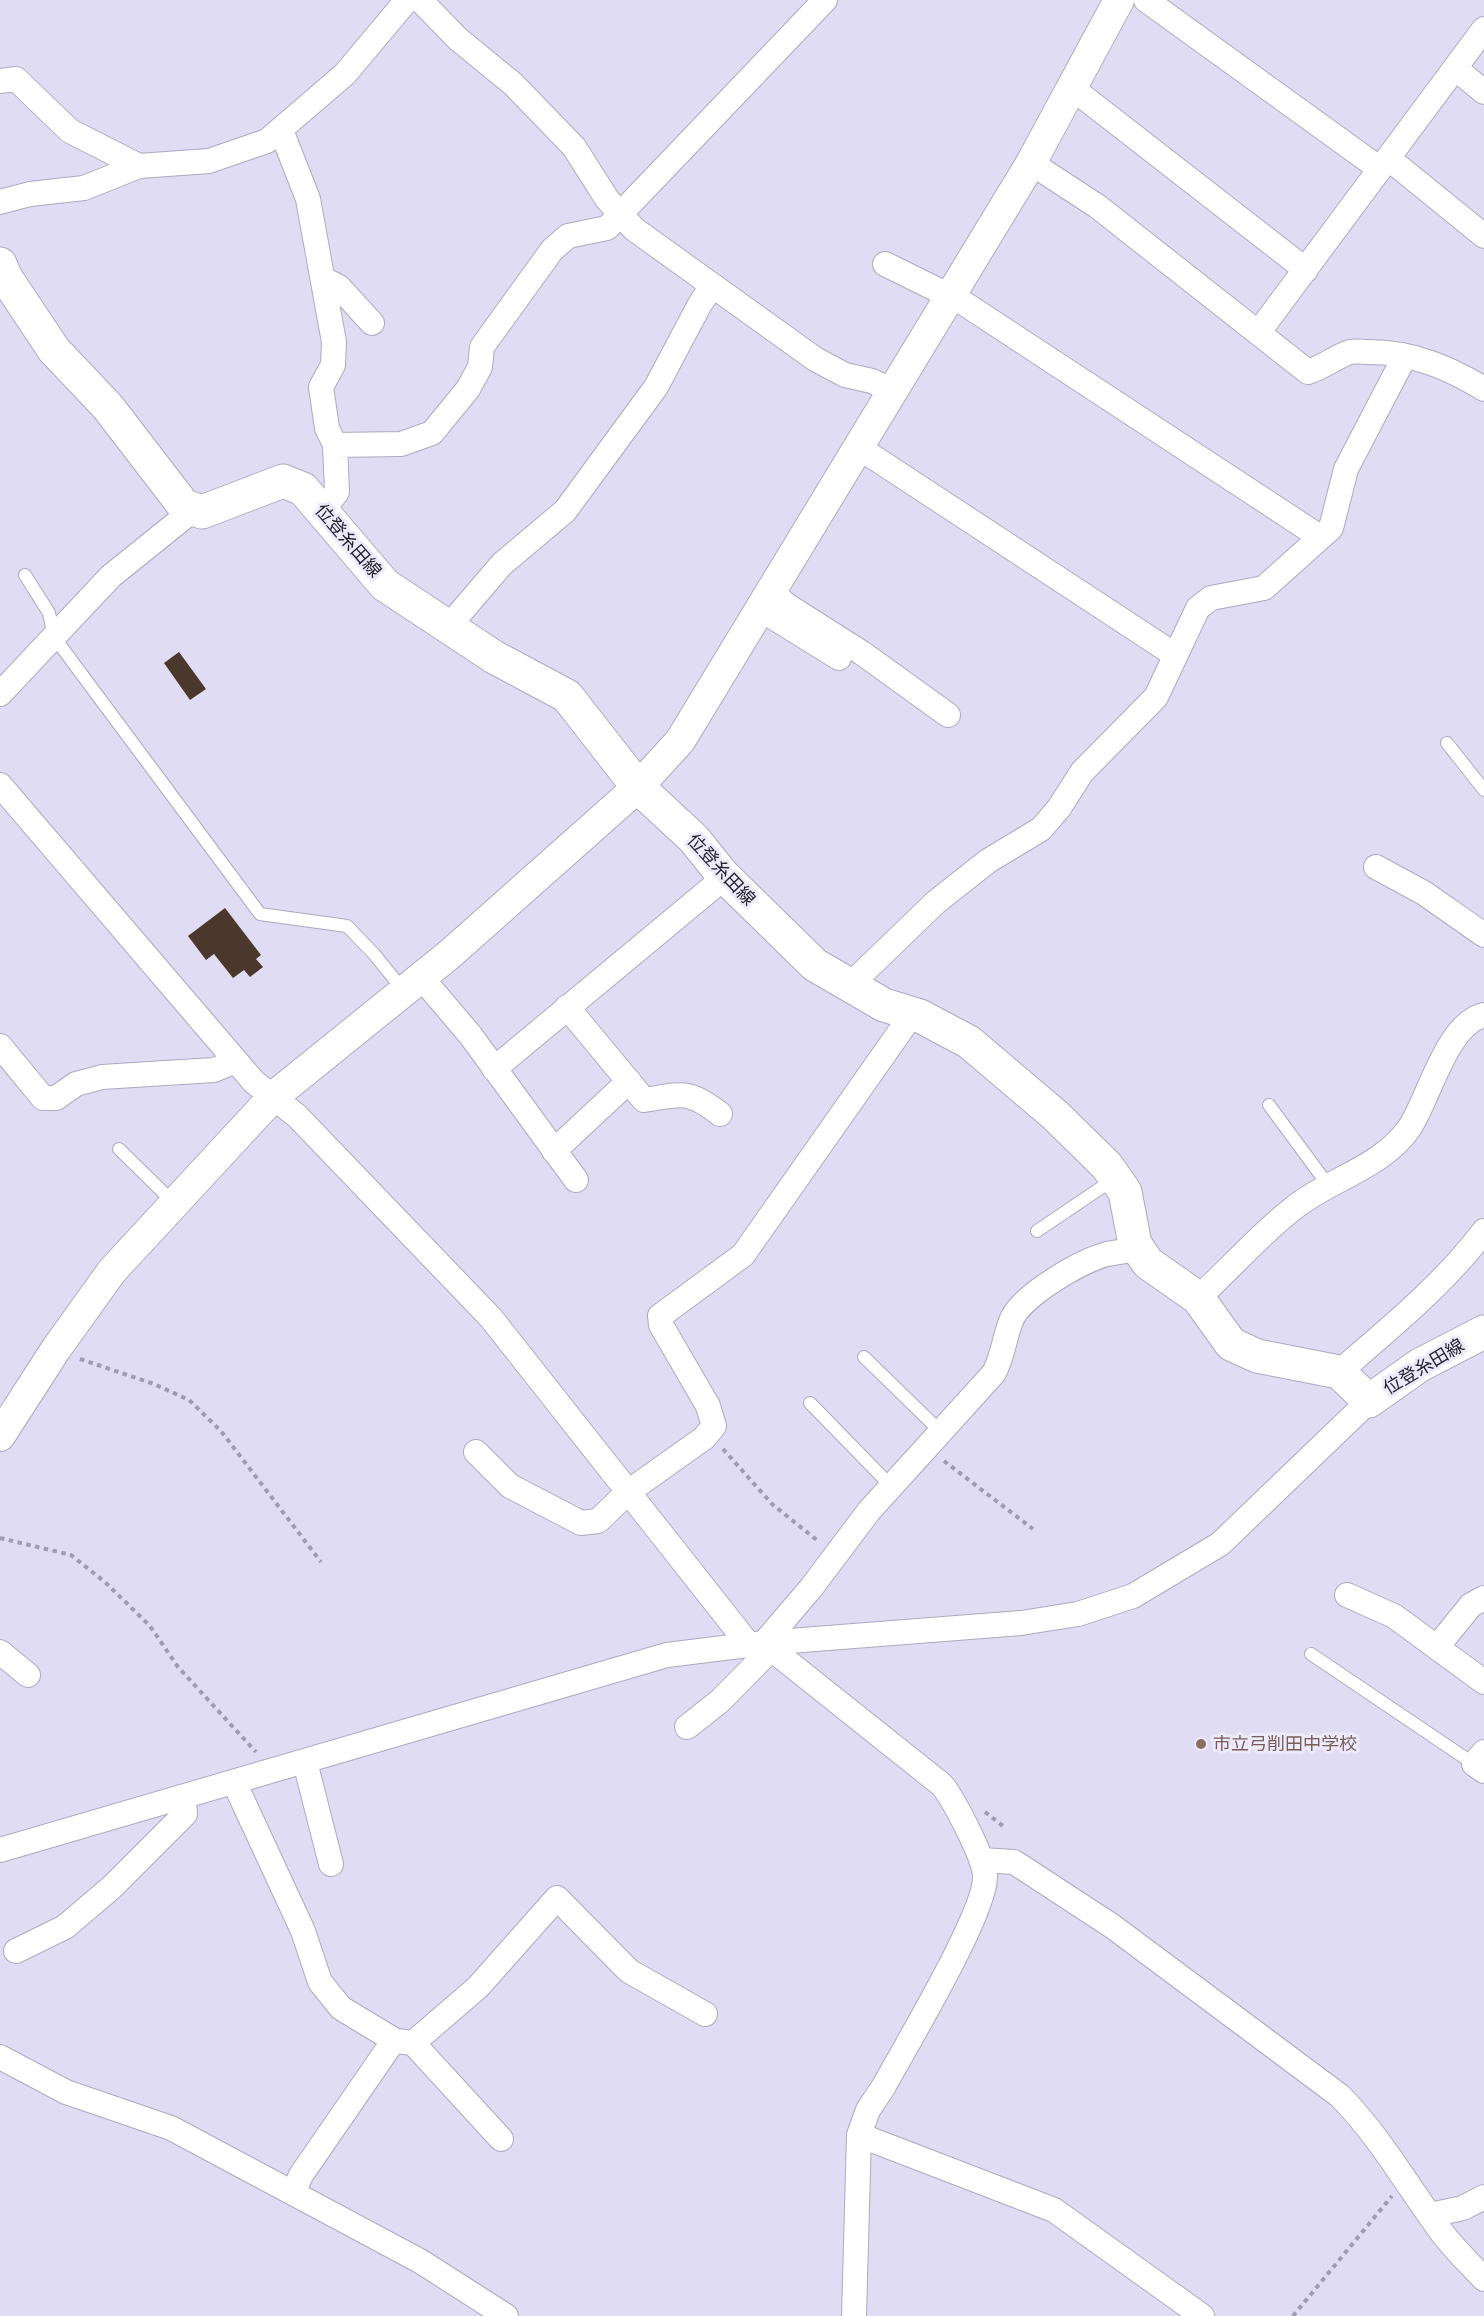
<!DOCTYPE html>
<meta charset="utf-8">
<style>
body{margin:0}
canvas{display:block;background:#e0dcf4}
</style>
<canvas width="1484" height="2316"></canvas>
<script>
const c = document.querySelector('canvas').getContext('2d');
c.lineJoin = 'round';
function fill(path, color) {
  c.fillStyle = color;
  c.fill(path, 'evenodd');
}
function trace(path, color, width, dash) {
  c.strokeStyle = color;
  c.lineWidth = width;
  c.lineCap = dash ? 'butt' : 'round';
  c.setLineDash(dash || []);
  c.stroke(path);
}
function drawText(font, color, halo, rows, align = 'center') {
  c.font = font + ' "Playfair Display","Noto Sans JP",serif';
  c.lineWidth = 6;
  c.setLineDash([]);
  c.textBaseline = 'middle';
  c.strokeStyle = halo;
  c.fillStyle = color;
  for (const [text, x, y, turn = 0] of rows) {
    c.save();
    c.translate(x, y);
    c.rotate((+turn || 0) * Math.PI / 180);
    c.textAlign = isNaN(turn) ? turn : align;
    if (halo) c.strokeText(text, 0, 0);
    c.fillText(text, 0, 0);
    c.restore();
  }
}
const building = new Path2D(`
 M179 652 206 689 190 700 164 663Z
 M225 908 261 955 256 959 263 967 250 977 244 970 233 978 214 954 206 960 188 936Z`);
const path = new Path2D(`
 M80 1359 154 1384 189 1400 221 1431 321 1562
 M723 1449 772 1504 818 1541
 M944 1461 1033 1529
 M0 1538 71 1555 106 1583 150 1626 178 1667 256 1752
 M985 1812 1003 1826
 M1293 2316 1392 2196`);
const service = new Path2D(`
 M25 575 49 613 54 637 260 914 347 926 374 954 404 991
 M1447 743 1484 790
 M1269 1105 1328 1185
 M119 1149 174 1203
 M1037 1231 1114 1179
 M864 1357 941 1432
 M810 1403 891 1486
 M1311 1654 1474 1764`);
const minor = new Path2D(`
 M420 0 458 39 513 84 574 147 607 199 634 229 815 359 845 375 872 381 892 391
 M1146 0 1380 169
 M1455 68 1484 92
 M0 81 16 79 70 131 139 166
 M1072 88 1306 270
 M281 130 308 199 334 342 333 365 321 387 327 428 335 445 337 492 322 511
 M1388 158 1484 236
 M1031 163 1097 206 1308 372C1322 368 1337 356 1350 352 1356 351 1363 352 1369 352 1411 352 1448 367 1484 389
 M0 202 30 194 84 188 139 166 209 161 267 141 345 74 407 0
 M885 264 962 302 1320 537
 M323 279 339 287 372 323
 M1258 333 1484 29
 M335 445 401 444 432 433 468 389 480 367 482 347 552 250 568 236 607 228 825 0
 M858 447 1175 655
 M771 590 785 604 862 653 948 715
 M760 609 839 658
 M448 627 502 564 565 511 656 387 700 304 712 286
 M0 694 111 576 193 510
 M0 785 254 1082 297 1116 491 1318 749 1645
 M1376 867 1424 893 1484 935
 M421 977 471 1036 576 1180
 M849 986 936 902 988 861 1041 829 1059 808 1082 772 1156 697 1198 608 1211 598 1264 588 1331 528 1346 469 1405 356
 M567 1007 644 1100C682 1094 688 1089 720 1114
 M0 1046 43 1098H56L76 1084 102 1077 214 1070 236 1061
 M494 1069 725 877
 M554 1151 629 1081
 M1198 1298C1231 1268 1260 1234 1295 1207 1332 1178 1383 1167 1410 1127 1429 1098 1447 1023 1484 1015
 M1339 1372C1390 1328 1443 1285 1484 1231
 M476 1452 510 1486 581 1523 598 1521 628 1492 704 1438 714 1426 708 1406 661 1325 660 1316 743 1255 913 1013
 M1347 1595 1394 1616 1484 1682
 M764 1643 942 1785C954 1800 984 1857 985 1876 987 1911 905 2047 884 2086L868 2110 859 2135 854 2316
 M764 1643 811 1588 869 1511 994 1373C1003 1356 1004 1339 1011 1321 1020 1296 1081 1261 1107 1254 1117 1252 1128 1251 1139 1249
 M1437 1647 1471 1605 1484 1598
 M0 1652 28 1675
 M687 1727 720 1701 771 1649
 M1484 1752 1474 1764 1484 1771
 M305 1762 331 1864
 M234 1782 303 1931 320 1982 341 2008 394 2040 301 2175 293 2193
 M0 1850 667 1655 764 1643 1021 1623 1078 1614 1133 1596 1220 1544 1369 1401
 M981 1860 1014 1862 1112 1926 1340 2096C1381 2138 1406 2184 1440 2230 1453 2248 1469 2263 1484 2279
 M16 1951 65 1927 112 1887 185 1814 184 1797
 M396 2041 413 2043 501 2139
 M413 2043 478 1987 557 1898 629 1971 705 2014
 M0 2057 66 2092 171 2128 420 2261 506 2316
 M859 2135 1054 2210 1202 2316
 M1430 2215 1463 2208 1484 2197`);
const tertiary = new Path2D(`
 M0 1436 56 1349 112 1271 273 1097 450 954 638 787 680 741 1031 163 1119 0`);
const secondary = new Path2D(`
 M0 264 6 278 54 350 108 407 184 506 202 512 283 481 303 489 385 585 494 657 567 696 638 787 694 839 722 874 815 965 884 1005 920 1016 969 1042 1055 1115 1107 1166 1125 1192 1135 1244 1148 1263 1198 1298 1231 1344 1257 1356 1339 1372 1369 1401 1420 1365 1484 1332`);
const markers = [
 [1201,1744,6,"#8d6e63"]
];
const streetNames = [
 ["位登糸田線",348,541,49],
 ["位登糸田線",721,870,47],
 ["位登糸田線",1424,1367,-31]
];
const educationNames = [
 ["市立弓削田中学校",1213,1744]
];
fill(building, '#4a382c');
trace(service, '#aca9c0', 14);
trace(minor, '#aca9c0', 26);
trace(tertiary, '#aca9c0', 32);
trace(secondary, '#aca9c0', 35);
trace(path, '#9f9caf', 4, [4.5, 4.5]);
trace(service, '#fff', 12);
trace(minor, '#fff', 24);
trace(tertiary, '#fff', 30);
trace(secondary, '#fff', 33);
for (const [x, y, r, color] of markers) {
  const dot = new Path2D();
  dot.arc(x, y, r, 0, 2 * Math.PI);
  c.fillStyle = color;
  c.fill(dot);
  trace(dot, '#edeafe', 2);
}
drawText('18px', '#23222b', '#edeafe', streetNames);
drawText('18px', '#785e54', '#edeafe', educationNames, 'left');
</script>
